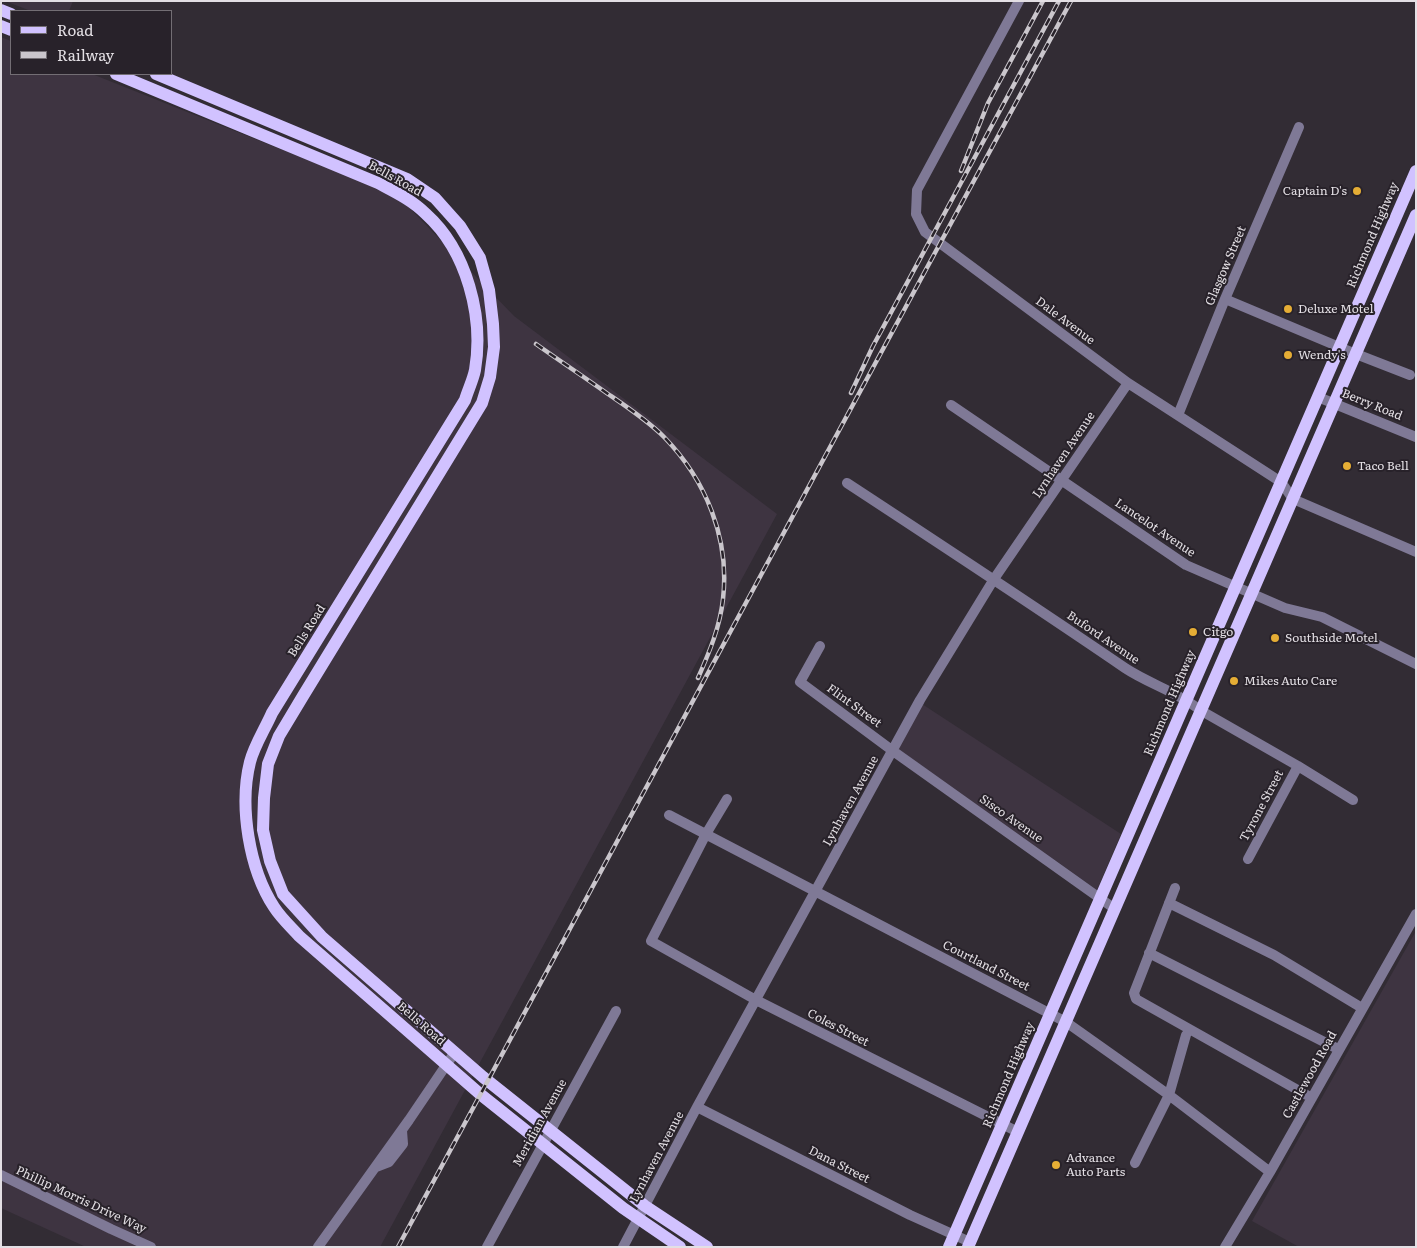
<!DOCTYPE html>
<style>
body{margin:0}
#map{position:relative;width:1417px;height:1248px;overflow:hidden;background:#322c34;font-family:Literata,serif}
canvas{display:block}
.frame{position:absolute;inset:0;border:2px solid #e3dfe4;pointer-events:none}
.legend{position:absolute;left:10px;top:10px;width:162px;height:65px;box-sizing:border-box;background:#28222a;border:1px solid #736e74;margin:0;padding:6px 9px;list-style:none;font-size:15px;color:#e3dfe4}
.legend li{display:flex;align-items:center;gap:10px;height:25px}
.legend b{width:25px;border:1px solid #736e74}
</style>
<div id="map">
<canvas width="1417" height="1248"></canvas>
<div class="frame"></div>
<ul class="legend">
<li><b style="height:6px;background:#d1c2ff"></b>Road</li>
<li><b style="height:6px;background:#cac6cc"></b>Railway</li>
</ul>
</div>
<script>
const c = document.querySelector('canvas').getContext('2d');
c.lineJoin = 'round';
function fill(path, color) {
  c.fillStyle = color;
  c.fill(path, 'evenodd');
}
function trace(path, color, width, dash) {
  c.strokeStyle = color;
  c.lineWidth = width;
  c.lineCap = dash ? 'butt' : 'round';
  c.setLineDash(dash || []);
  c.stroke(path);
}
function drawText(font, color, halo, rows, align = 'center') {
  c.font = font + ' Literata,serif';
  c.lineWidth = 4;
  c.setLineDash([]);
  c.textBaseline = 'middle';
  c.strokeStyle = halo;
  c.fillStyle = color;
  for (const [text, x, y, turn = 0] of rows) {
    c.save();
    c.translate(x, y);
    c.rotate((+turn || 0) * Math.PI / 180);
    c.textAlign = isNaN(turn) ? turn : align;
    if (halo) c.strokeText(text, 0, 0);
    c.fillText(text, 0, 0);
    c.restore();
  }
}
const built = new Path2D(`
 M5 1H73L69 11H31Z
 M1 37 11 41V74H92L398 196 514 316 777 514 380 1247H86L1 1208Z
 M922 704 1121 834 1097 890 897 748Z
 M1416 931V1247H1299L1252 1221Z`);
const minor = new Path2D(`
 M1019 1 917 190 916 214 925 232 1128 383 1281 482 1293 499 1416 552
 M1225 299 1356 354 1410 375
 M1318 397 1416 437
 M951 405 1186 565 1285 608 1322 617 1416 664
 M1178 415 1225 299 1299 127
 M847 483C940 544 1033 605 1125 668 1149 684 1178 692 1200 710L1298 766 1353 800
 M820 646 800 682 893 751 1115 909
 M727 799 706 834 651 941 756 1000 1018 1132
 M669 815 1066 1022 1169 1095 1270 1172
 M1248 859 1298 766
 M1175 888 1134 993 1136 999 1312 1098
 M1169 903 1274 955 1362 1008
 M1149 953 1338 1049
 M697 1107 910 1215 970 1242
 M1135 1163 1169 1095 1186 1035
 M376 1167 389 1162 403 1144 402 1131
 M1 1175 111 1229 151 1247
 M318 1247 409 1120 455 1052
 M487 1247 616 1011
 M623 1247 697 1107 920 700 994 579 1128 383
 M1225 1247 1270 1172 1416 914`);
const major = new Path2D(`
 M1 10 11 14
 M1 26 11 30
 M116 74 378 183C395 192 412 200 426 214 467 251 484 317 475 370 473 380 468 390 465 400L272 713C265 729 254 746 250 762 239 806 249 869 274 907 281 918 291 927 299 936L480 1094 623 1208 680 1247
 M156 74 407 179 435 198 460 226 480 258 489 290 493 324 494 347 490 377 482 403 303 696 279 736 268 764 264 798 263 830 270 861 283 894 322 937 483 1077 645 1206 707 1247
 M949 1247 1416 171
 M968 1247 1416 215`);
const rail = new Path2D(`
 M961 171 988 103 1043 1
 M536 344C560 361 584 377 608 394 627 407 648 421 664 437 706 480 730 539 723 599 720 627 709 653 698 678
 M851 393 873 346 1059 1
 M398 1247 1071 1`);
const markers = [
 [1357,191,5,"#e5ad35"],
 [1288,309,5,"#e5ad35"],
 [1288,355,5,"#e5ad35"],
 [1347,466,5,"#e5ad35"],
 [1193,632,5,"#e5ad35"],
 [1275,638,5,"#e5ad35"],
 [1234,681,5,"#e5ad35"],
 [1056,1165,5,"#e5ad35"]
];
const streetNames = [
 ["Bells Road",395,179,29],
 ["Richmond Highway",1373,235,-67],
 ["Glasgow Street",1226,266,-67],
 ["Dale Avenue",1065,321,37],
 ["Berry Road",1372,405,22],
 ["Lynhaven Avenue",1064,455,-56],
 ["Lancelot Avenue",1155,528,34],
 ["Bells Road",307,631,-58],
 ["Buford Avenue",1103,638,34],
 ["Richmond Highway",1170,703,-67],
 ["Flint Street",854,706,36],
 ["Lynhaven Avenue",851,801,-61],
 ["Tyrone Street",1262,806,-62],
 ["Sisco Avenue",1011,819,35],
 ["Courtland Street",986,966,27],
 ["Bells Road",421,1024,41],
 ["Coles Street",838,1028,27],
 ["Richmond Highway",1009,1075,-67],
 ["Castlewood Road",1310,1075,-61],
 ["Meridian Avenue",540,1123,-61],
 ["Lynhaven Avenue",657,1157,-62],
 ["Dana Street",839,1165,27],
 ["Phillip Morris Drive Way",81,1200,25]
];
const poiNames = [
 ["Captain D's",1347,191,"right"],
 ["Deluxe Motel",1298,309],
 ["Wendy's",1298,355],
 ["Taco Bell",1357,466],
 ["Citgo",1203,632],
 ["Southside Motel",1285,638],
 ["Mikes Auto Care",1244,681],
 ["Advance",1066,1158],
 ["Auto Parts",1066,1172]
];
fill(built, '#3e3441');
trace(minor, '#7f7996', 10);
trace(major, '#d1c2ff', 12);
trace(rail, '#cac6cc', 4.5);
trace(rail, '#28222a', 2.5, [8]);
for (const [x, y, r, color] of markers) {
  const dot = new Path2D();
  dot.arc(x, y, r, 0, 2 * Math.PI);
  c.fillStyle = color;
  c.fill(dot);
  trace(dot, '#28222a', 2);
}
drawText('12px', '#e3dfe4', '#28222a', streetNames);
drawText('12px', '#e3dfe4', '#28222a', poiNames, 'left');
</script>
